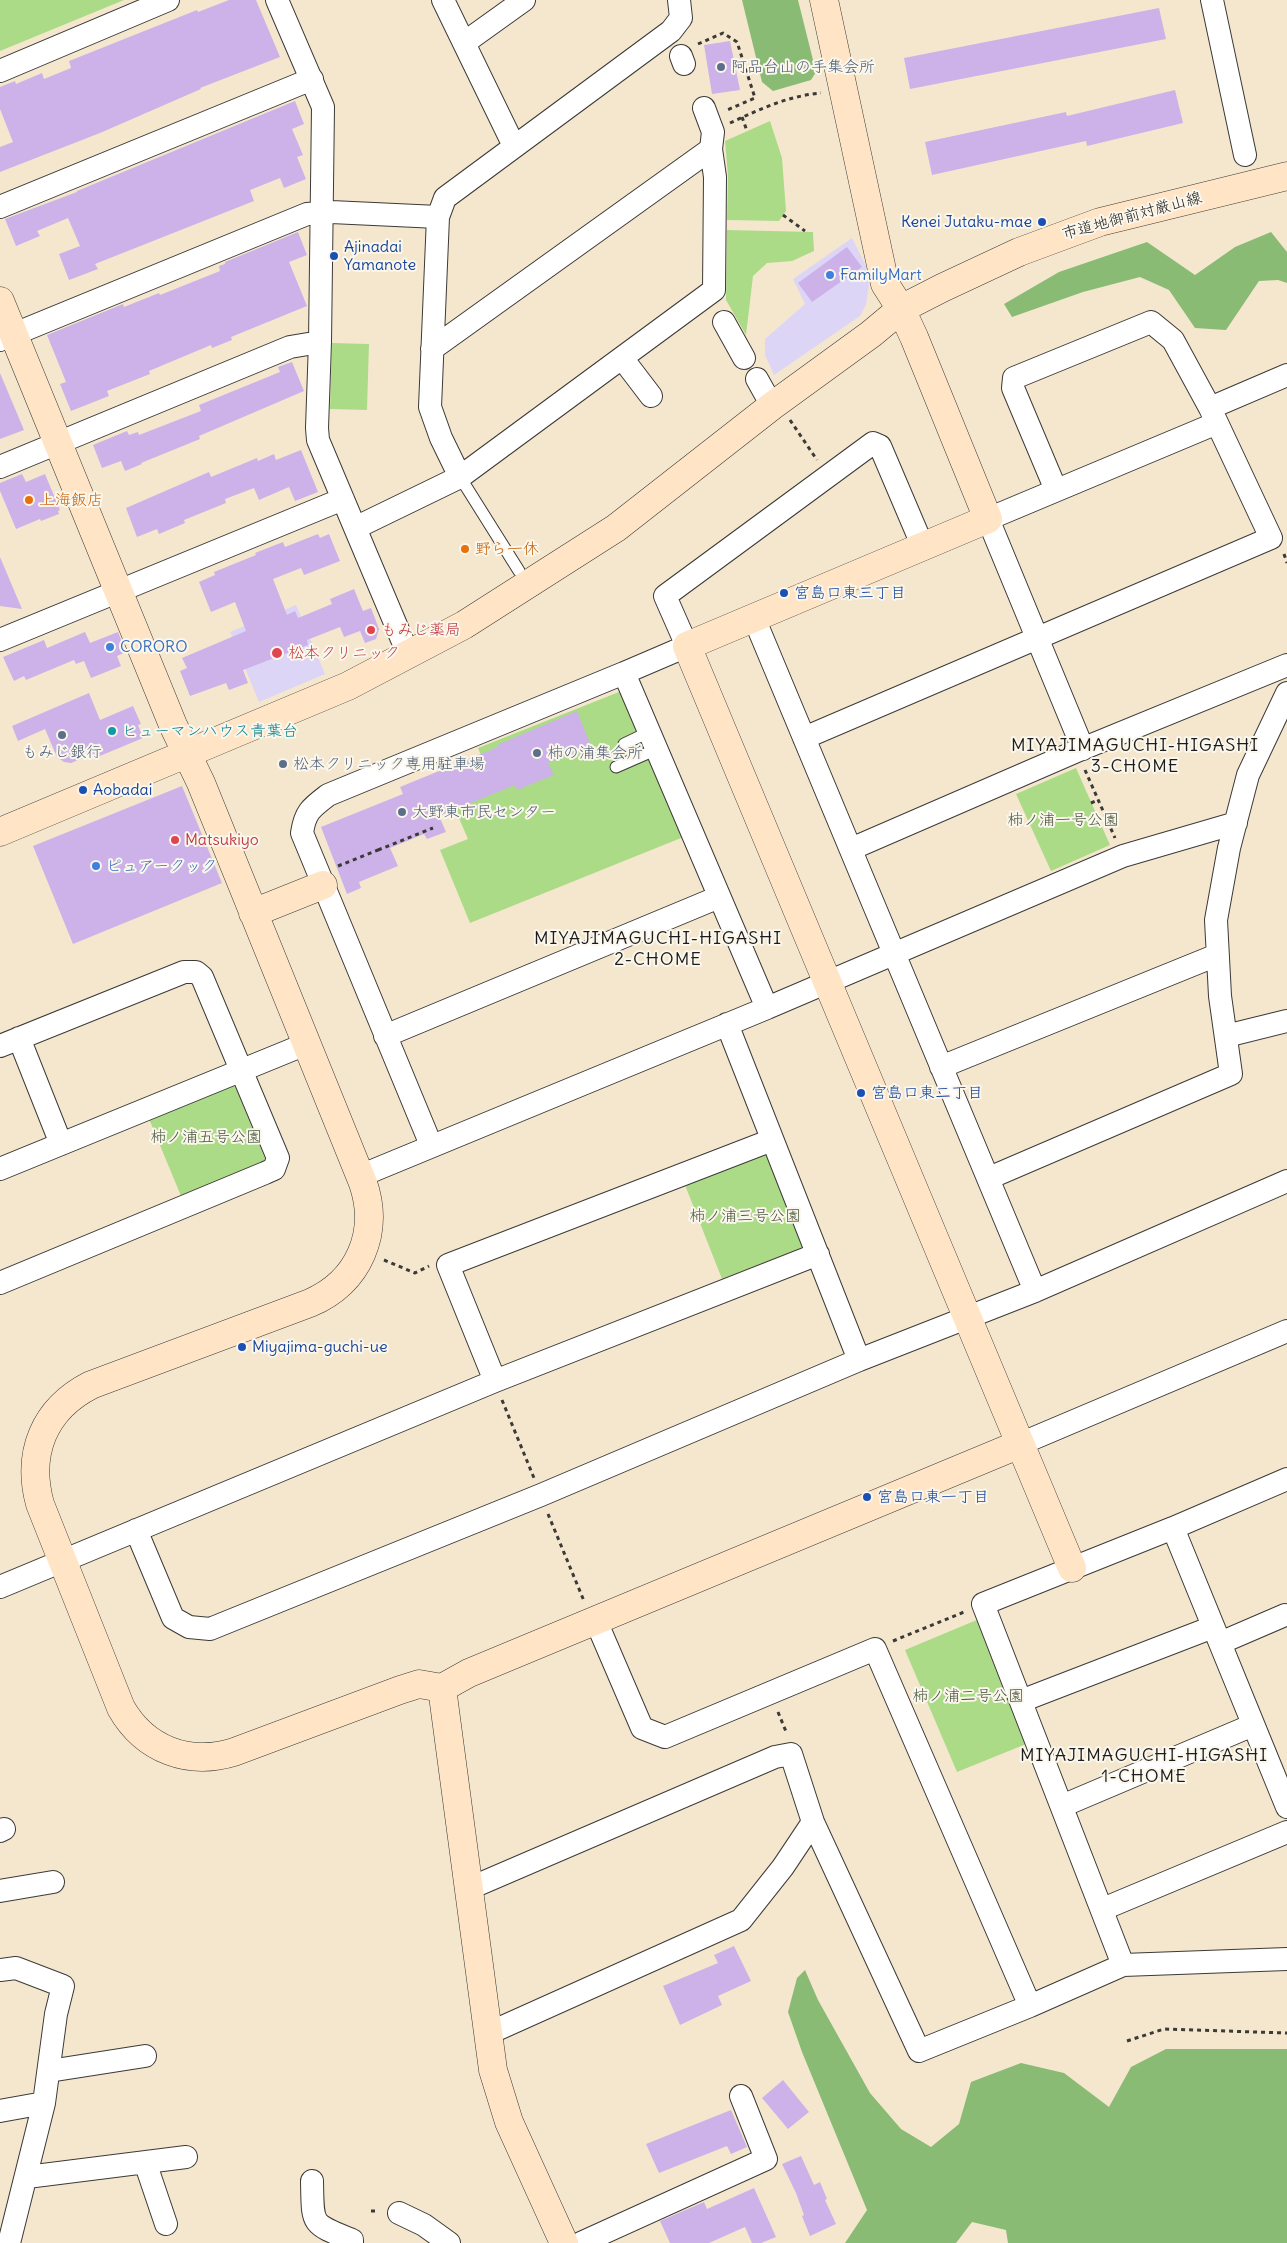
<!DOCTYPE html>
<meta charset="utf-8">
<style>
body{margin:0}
canvas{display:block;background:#f4e7ce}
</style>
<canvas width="1287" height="2243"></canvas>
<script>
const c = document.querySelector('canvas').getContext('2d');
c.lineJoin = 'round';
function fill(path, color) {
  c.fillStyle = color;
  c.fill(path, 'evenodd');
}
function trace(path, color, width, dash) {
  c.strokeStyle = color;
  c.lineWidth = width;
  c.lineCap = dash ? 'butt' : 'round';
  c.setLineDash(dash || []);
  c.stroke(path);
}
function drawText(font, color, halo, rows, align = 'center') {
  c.font = font + ' Delius,"Klee One",sans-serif';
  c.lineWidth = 4;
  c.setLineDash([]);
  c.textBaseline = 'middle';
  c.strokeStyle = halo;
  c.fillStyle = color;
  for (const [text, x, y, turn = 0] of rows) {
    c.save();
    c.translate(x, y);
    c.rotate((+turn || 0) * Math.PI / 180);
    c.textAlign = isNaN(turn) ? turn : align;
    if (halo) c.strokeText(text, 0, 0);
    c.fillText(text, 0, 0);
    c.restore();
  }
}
const built = new Path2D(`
 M852 238 866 266 869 285 866 305 860 316 774 375 765 355V339L805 304 793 279Z
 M296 605 325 674 259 702 230 632Z`);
const green = new Path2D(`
 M0 0H124L0 51Z
 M770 121 782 158 786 211 779 221 727 220 728 176 725 141Z
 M727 230 813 232 814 251 792 261 767 263 753 276 746 335 726 300Z
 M332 343 369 344 367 410 330 409Z
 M624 690 686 836 470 923 440 850 468 839 455 809 496 792 478 748Z
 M1076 768 1110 845 1051 871 1016 794Z
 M232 1079 266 1161 181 1196 147 1114Z
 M768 1153 804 1247 722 1279 685 1185Z
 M979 1619 1031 1742 957 1772 905 1650Z`);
const forest = new Path2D(`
 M742 0H798L816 72 811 80 773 91 762 82Z
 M1271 232 1287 252V283L1278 280 1259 281 1226 330 1195 328 1169 290 1140 277 1083 292 1012 317 1004 304 1059 272 1147 242 1195 275 1235 247Z
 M805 1970 818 2000 870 2093 901 2129 931 2147 959 2124 971 2082 1021 2063 1064 2073 1109 2107 1131 2067 1166 2049H1287V2243H1008L1006 2230 972 2222 956 2243H845L867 2210 802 2052 788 2012 797 1978Z`);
const building = new Path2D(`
 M229 0H256L280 57 200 88 201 89 100 133 0 172V147L13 142 0 109V87L15 81 16 84 42 73 44 79 71 68 69 61 197 10 198 12Z
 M1159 8 1166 39 910 89 904 58Z
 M730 41 740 90 712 94 704 45Z
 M1175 90 1183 123 1087 146 1086 141 932 175 925 142 1066 112 1067 116Z
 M295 101 304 124 292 129 303 155 297 157 306 179 284 188 280 178 250 190 254 201 95 264 98 269 69 280 59 254 80 246 68 218 37 231 40 236 16 246 5 219 77 192V191Z
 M298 232 307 255 289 262 307 306 231 337 232 340 212 348 211 345 149 371 150 374 107 391 109 396 71 411 60 384 66 382 47 335 123 304 124 307 159 293 160 295 220 271 219 266 225 264V262Z
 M847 247 862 267 812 302 798 283Z
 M292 362 304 391 199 436 200 439 141 463 142 464 125 471 121 461 102 468 93 445 127 431 129 435 138 432 139 435 201 411 199 405 280 372 278 367Z
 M0 373 24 430 0 439Z
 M301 450 318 492 295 501 289 487 259 500 254 488 225 499 226 503 184 520 185 523 159 534 157 529 137 537 126 508 209 472 211 477 257 458 258 461 274 454 276 460Z
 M22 474 26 482 45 474 60 510 58 511 59 514 41 521 40 519 16 529 0 491V483Z
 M318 534 320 538 329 534 340 561 304 575 301 568 273 579 287 615 295 611 298 618 332 604 330 599 354 589 363 611 371 608 379 629 376 639 365 643 360 631 344 637 340 627 307 640 308 645 243 670 248 683 229 690 226 683 190 696 180 671 187 668 182 658 246 631 235 602 211 612 199 582 215 575 214 572 256 555 255 553 283 542 285 547Z
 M0 557 22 609 0 606Z
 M85 632 90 643 118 632 126 652 117 656 121 666 91 678 84 661 76 664 74 660 26 680 24 676 14 681 3 657 44 640 47 648Z
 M89 693 100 720 133 706 141 724 138 725 143 738 95 758 93 754 71 763 64 762 57 757 45 729 18 741 12 726Z
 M577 711 591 746 548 763 554 775 517 790 515 785 439 816 446 832 427 839 424 834 390 848 398 866 359 882 361 888 347 894 321 827 403 794 400 787 498 747 497 745Z
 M182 786 222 883 73 944 33 846Z
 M734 1946 751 1981 718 1996 722 2005 680 2025 663 1986 718 1963 714 1955Z
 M783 2080 809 2112 788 2129 762 2098Z
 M731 2110 747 2147 731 2154 727 2146 659 2173 646 2144Z
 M801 2156 814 2185 820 2182 827 2199 825 2200 836 2224 810 2236 802 2216 804 2215 796 2193 782 2164Z
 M754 2188 776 2237 761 2243H752L745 2227 709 2243H670L660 2221 704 2202 707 2209Z`);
const path = new Path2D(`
 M698 44 723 33 737 42 755 98 727 110
 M742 117 747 131
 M730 123C760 109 788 96 821 93
 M783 215 805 231
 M790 420 817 460
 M1284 554 1287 563
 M1085 770 1115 838
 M1091 803 1098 800
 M378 850 433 828
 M338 866 378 850 377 847
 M384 1260 415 1273 429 1266
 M502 1400 534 1478
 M548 1514 584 1601
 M893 1641 964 1612
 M778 1712 787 1734
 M1127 2041 1164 2029 1287 2033
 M371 2211H379`);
const lane = new Path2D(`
 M460 477 519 571
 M624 744 649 732
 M616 767 648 753 655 746`);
const street = new Path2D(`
 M277 0 323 107 320 342 317 428 318 440 409 656
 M443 0 514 146
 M1212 0 1245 155
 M464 43 524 0
 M681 56 684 64
 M0 71 168 0
 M704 108 713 132 711 149
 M0 207 312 79
 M724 322 744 358
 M0 340 307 214 331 212 438 217
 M622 358 651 396
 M757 379 772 406
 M1210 408 1287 375
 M0 467 290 347 320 342
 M460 477 441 438 430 407 438 217 445 198 671 31 681 18 679 0
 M355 528 460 477 714 290 715 177 711 149 432 349
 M923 547 880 446 873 443 665 596 687 646 624 673 767 1008 1123 856 1236 823
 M754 618 1035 1291
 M0 640 343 499
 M804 738 1271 538 1210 408 1173 340 1151 322 1014 378 1013 388 1056 490
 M1083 749 988 519 1217 423
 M851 849 1077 751 1287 665
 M727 1024 859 1360
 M385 1036 719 897
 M1226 1036 1287 1021
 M19 1038 61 1144
 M0 1046 184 972H196L202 977 278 1158 274 1169 265 1173 0 1283
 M941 1067 1217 955
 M431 1145 302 833C305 812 311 808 328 795L624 673
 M0 1169 306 1044
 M360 1176 767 1008
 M989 1178 1231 1074 1220 996 1216 920 1229 848 1248 775 1287 693
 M495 1381 448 1265 772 1140
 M1020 1444 1287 1331
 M1173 1528 1287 1807
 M136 1530 173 1618 189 1627 210 1629 541 1495 859 1360 1035 1291 1287 1181
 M0 1587 495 1381 818 1254
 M596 1621 642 1728 665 1737 875 1649 1030 2006
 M1220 1643 1285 1615
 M1021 1701 1213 1627
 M1062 1806 1253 1725
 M0 1831 4 1829
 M468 1889 775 1757 791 1754 813 1822 919 2051 1030 2006 1123 1965 1287 1959
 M0 1891 53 1882
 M1103 1909 1287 1832
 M1123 1965 983 1604 1173 1528 1287 1479
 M0 1970 16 1968 63 1986 56 2014 44 2103 9 2243
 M487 2034 741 1920 783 1867 813 1822
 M49 2071 145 2056
 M0 2111 44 2103
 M145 2162 166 2224
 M27 2177 186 2157
 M312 2181C313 2226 310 2223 352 2240V2243
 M399 2213 424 2225 449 2243
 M581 2243 766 2159 741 2096`);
const secondary = new Path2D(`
 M824 0 885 284 901 309 914 337 988 519 687 646 1072 1568
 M0 301 173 725 201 783 363 1183C380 1233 359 1282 310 1303L91 1385C44 1409 26 1453 40 1504L121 1708C145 1750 189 1766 234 1752L400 1690 419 1684 442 1688 469 1673 1020 1444
 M0 832 348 686 464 625 616 528 772 406 871 334 901 309 942 288 1019 252 1100 222 1287 176
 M253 913 323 885
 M442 1688 493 2070 509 2122 564 2243`);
const markers = [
 [721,67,5,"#5c6f8a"],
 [1042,222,5,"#1a4fb4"],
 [334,256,5,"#1a4fb4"],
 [830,275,5,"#3f7fe0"],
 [29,500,5,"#e8710a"],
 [465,549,5,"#e8710a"],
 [784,593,5,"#1a4fb4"],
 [371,630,5,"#e0444e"],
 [110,647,5,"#3f7fe0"],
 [277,653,6,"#e0444e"],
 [112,731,5,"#0f9aa8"],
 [62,735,5,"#5c6f8a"],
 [537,753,5,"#5c6f8a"],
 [283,764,5,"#5c6f8a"],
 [83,790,5,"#1a4fb4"],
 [402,812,5,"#5c6f8a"],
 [175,840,5,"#e0444e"],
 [96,866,5,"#3f7fe0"],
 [861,1093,5,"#1a4fb4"],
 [242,1347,5,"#1a4fb4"],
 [867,1497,5,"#1a4fb4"]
];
const serviceNames = [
 ["阿品台山の手集会所",731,67],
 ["もみじ銀行",62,752,"center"],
 ["柿の浦集会所",547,753],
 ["松本クリニック専用駐車場",293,764],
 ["大野東市民センター",412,812]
];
const streetNames = [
 ["市道地御前対厳山線",1132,216,-15]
];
const transitNames = [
 ["Kenei Jutaku-mae",1032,222,"right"],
 ["Ajinadai",344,247],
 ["Yamanote",344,265],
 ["宮島口東三丁目",794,593],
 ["Aobadai",93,790],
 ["宮島口東二丁目",871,1093],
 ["Miyajima-guchi-ue",252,1347],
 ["宮島口東一丁目",877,1497]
];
const shopNames = [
 ["FamilyMart",840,275],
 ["CORORO",120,647],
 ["ピュアークック",106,866]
];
const foodNames = [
 ["上海飯店",39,500],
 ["野ら一休",475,549]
];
const healthNames = [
 ["もみじ薬局",381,630],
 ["松本クリニック",288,653],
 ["Matsukiyo",185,840]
];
const cultureNames = [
 ["ヒューマンハウス青葉台",122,731]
];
const parkNames = [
 ["柿ノ浦一号公園",1063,820],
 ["柿ノ浦五号公園",206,1137],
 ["柿ノ浦三号公園",745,1216],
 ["柿ノ浦二号公園",968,1696]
];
const neighbourhoodNames = [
 ["MIYAJIMAGUCHI-HIGASHI",1135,746],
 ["3-CHOME",1135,767],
 ["MIYAJIMAGUCHI-HIGASHI",658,939],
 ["2-CHOME",658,960],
 ["MIYAJIMAGUCHI-HIGASHI",1144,1756],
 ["1-CHOME",1144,1777]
];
fill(built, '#ddd5f6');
fill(green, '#acdb88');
fill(forest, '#89bb74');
fill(building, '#ccb2e9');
trace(lane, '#3c3a37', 13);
trace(street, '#3c3a37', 24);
trace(secondary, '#3c3a37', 29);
trace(path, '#3c3a37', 3, [4, 4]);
trace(lane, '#fff', 11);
trace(street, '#fff', 22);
trace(secondary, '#ffe4c6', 28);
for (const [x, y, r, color] of markers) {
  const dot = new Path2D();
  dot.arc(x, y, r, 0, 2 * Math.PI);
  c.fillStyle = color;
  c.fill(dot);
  trace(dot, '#fbf7ec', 2);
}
drawText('16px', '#4e5e75', '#fbf7ec', serviceNames, 'left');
drawText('16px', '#1c1c1c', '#fbf7ec', streetNames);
drawText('16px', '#164399', '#fbf7ec', transitNames, 'left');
drawText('16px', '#366cbe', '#fbf7ec', shopNames, 'left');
drawText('16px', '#c56008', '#fbf7ec', foodNames, 'left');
drawText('16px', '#be3a42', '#fbf7ec', healthNames, 'left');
drawText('16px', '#0d838f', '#fbf7ec', cultureNames, 'left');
drawText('16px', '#47553c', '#fbf7ec', parkNames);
c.letterSpacing = '1px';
drawText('18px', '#1c1c1c', '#fbf7ec', neighbourhoodNames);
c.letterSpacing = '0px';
</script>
